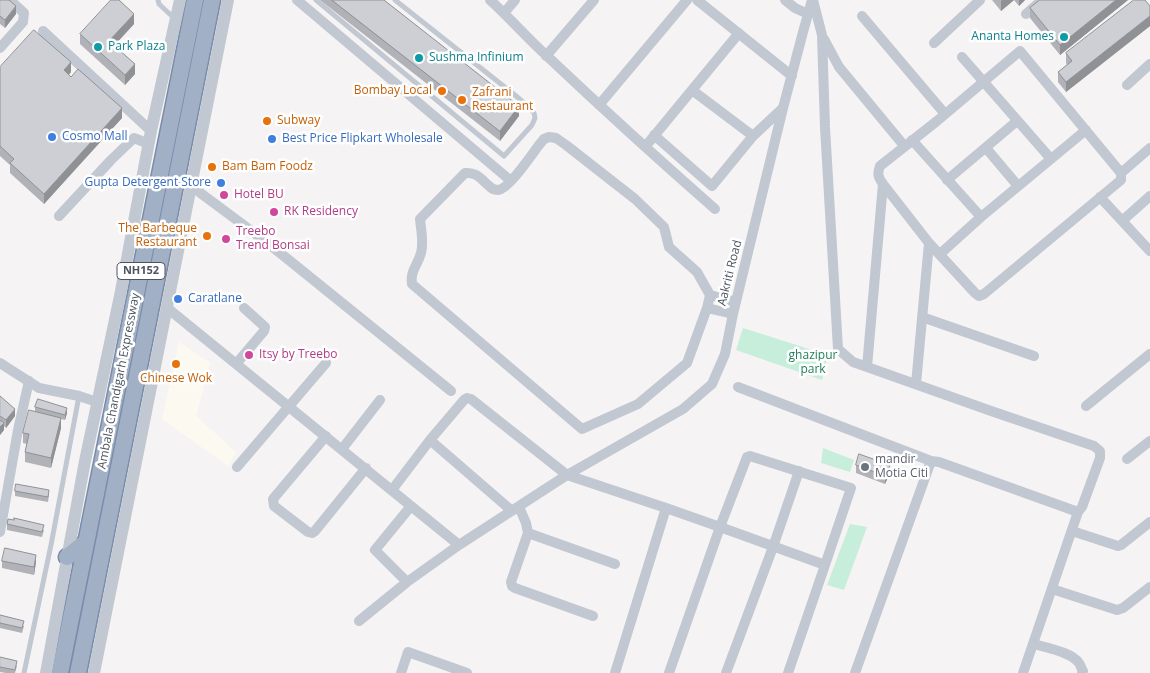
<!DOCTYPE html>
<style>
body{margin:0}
canvas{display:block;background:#f5f3f3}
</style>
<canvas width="1150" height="673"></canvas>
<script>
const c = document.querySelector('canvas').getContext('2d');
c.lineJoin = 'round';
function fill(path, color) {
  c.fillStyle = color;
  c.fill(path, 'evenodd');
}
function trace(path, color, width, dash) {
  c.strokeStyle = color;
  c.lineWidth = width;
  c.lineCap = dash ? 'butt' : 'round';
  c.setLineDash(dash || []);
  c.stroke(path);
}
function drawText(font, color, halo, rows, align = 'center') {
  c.font = font + ' "Open Sans",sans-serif';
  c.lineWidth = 5;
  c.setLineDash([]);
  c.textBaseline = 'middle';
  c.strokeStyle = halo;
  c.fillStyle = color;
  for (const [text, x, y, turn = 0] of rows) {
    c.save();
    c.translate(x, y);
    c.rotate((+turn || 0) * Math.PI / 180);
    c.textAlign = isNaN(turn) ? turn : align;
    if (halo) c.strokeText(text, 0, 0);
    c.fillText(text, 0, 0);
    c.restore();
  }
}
const commercial = new Path2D(`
 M179 342 210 363 196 416 236 452 228 466 162 419Z`);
const green = new Path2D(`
 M743 328 828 355 822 380 736 350Z
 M823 448 854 460 850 472 821 463Z
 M850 524 867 527 844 590 827 585Z`);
const service = new Path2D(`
 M158 0 159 4 175 19
 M316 0 504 156 532 125 535 118 534 113 530 108 516 96 395 0
 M24 673 51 545 79 396`);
const minor = new Path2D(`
 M297 0 511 181
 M490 0C510 18 527 38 547 56 602 108 658 159 715 209
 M697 0 792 76
 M785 0 795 8 808 14
 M813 0 822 35 825 127 838 349 853 362 994 412 1094 446 1100 451V458L1082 507 1078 512 939 462 931 461 855 673
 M504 13 515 0
 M1026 14 1042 0
 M862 16 945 114
 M43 31 151 131
 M824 39 839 67 901 142
 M934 43 980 0
 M0 48 23 22 24 13 10 0
 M546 56 594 0
 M962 57 1051 159
 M1127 85 1150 64
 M692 90 753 136
 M599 105 687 0
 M654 135 712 186 753 136 783 108
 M549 137 556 138 566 145 635 199 664 227 669 247 697 272 710 295 707 308 687 363 638 404 582 429 412 284C410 270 418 265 421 253 424 242 421 230 420 219L465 173C476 172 480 178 488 185 491 188 493 190 498 190 509 189 532 154 539 145L544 139Z
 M912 140 981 217
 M645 147 739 33
 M986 148 1018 186
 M947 180 1017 121
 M883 184 929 243 916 384
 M191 186 269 244 451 391
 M1100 197 1150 251
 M59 216 111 160 134 138 149 144
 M1122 221 1150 196
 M929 243 975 293 979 296 984 294 1121 180V173
 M940 254 981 217 1086 130
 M710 295 736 302
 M166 307 459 545
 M707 308 733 314
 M922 317 1034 356
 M0 363 39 388 79 396 97 402
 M236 364 264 331 265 327 244 308
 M867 367 883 184C878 177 877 174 880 166L937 121 1020 51 1121 173 1150 148
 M738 387 931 461
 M1086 406 1150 354
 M326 436 273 499 274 506 308 532 312 533 315 531 366 468
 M430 440 512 511
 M342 449 380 400
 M1127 459 1150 441
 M237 467 326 363
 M392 490 430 440 464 400 467 398 471 399 567 475 683 409 712 384 725 354 733 314 783 108 803 32 812 0
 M519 507 526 523 528 533 511 582 512 586 515 588 593 616
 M666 508 720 527 669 673
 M1072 531 1118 546 1121 545 1150 522
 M0 532 18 430 29 381
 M528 533 615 564
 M407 582 375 550 411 506
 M1052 589 1117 610 1123 608 1150 587
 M359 621 407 582 459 545 567 475 666 508 615 673
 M1034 644C1047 648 1071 652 1079 663 1080 664 1082 670 1083 671L1082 673
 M401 673 408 652 467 673
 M726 673 773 547 799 471
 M788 673 825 565 720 527 747 457 750 456 753 457 851 488 825 565
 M1023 673 1078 512`);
const tertiary = new Path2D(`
 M46 673 85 461 120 296 151 131 180 0
 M94 673 228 0`);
const trunk = new Path2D(`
 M67 557 86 542
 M60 673 195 0
 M78 673 212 0`);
const wall = new Path2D(`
 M0 0 16 14 5 28 0 24Z
 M320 0H384L519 116 500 141Z
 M992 0H1014L1001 11Z
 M1014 0H1025L1019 6Z
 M1128 0 1060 55 1030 18V8Z
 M1150 6V26L1066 92 1058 82V72L1067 65 1066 63V53Z
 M134 24 114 46 135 74 125 85 80 44V34Z
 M0 67 71 72 69 75 122 118 44 204 10 173V165L0 156Z
 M0 396 15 416 6 428 4 426V430L0 435Z
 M35 407 67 413 65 420 61 419V428L51 468 25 462V452L27 444 23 443V433L35 412Z
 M856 465 890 473 885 484 856 473Z
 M15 491 49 495 48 502 15 496Z
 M7 524 44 530 42 537 7 530Z
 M2 561 36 562 34 575 2 568Z
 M0 615 24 626 22 633 0 628Z
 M0 657 17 666 15 673H6L0 672Z`);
const shadedWall = new Path2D(`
 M1002 0H1014L1001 11V1Z
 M1019 0H1025L1019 6Z
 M1116 0H1128L1060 55V45Z
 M16 6V14L5 28V20Z
 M134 14V24L109 51V41Z
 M1150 16V26L1066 92V82Z
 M71 62V72L64 80V70Z
 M135 64V74L125 85V75Z
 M519 106V116L500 141V131Z
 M122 108V118L44 204V194Z
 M67 408V413L65 420V415Z
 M15 409V416L6 428V420Z
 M61 418V428L51 468V458Z
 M4 423V430L0 435V427Z
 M890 465V473L885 484V476Z
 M36 555V562L34 575V567Z`);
const building = new Path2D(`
 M0 0H9L16 6 5 20 0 16Z
 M111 0H119L134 14 109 41 135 64 125 75 80 34Z
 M332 0H384L519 106 500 131Z
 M1040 0H1116L1060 45 1030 8Z
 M1134 0H1145L1150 6V16L1066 82 1058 72 1072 61 1066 53Z
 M34 30 71 62 64 70 71 77 78 69 122 108 44 194 10 163 14 159 0 146V67Z
 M0 396 15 409 6 420 0 416Z
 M38 399 67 408 65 415 35 407Z
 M29 410 61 418 51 458 25 452 29 434 23 433Z
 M0 420 4 423 0 427Z
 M859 454 890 465 885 476 856 465Z
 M16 484 49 490 48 497 15 491Z
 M14 518 44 525 42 532 7 524 8 519 14 520Z
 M5 548 36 555 34 567 2 561Z
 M0 615 24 621 22 628 0 623Z
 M0 657 17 661 15 670 0 667Z`);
const markers = [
 [1064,37,5,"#0f9aa8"],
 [98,47,5,"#0f9aa8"],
 [419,58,5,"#0f9aa8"],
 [442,91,5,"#e8710a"],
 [462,100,5,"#e8710a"],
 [267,121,5,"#e8710a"],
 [52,137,5,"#3f7fe0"],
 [272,139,5,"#3f7fe0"],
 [212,167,5,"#e8710a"],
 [221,183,5,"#3f7fe0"],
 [224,195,5,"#d1479c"],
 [274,212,5,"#d1479c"],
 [207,236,5,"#e8710a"],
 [226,239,5,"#d1479c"],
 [178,299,5,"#3f7fe0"],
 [249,355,5,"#d1479c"],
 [176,364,5,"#e8710a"],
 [865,467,5,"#6b7280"]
];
const shields = [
 [141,271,48]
];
const shieldNames = [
 ["NH152",141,271]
];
const cultureNames = [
 ["Ananta Homes",1054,37,"right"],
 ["Park Plaza",108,47],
 ["Sushma Infinium",429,58]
];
const foodNames = [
 ["Bombay Local",432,91,"right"],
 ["Zafrani",472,93],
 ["Restaurant",472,107],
 ["Subway",277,121],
 ["Bam Bam Foodz",222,167],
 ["The Barbeque",197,229,"right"],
 ["Restaurant",197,243,"right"],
 ["Chinese Wok",176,379,"center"]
];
const shopNames = [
 ["Cosmo Mall",62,137],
 ["Best Price Flipkart Wholesale",282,139],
 ["Gupta Detergent Store",211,183,"right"],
 ["Caratlane",188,299]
];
const hotelNames = [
 ["Hotel BU",234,195],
 ["RK Residency",284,212],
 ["Treebo",236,232],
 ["Trend Bonsai",236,246],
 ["Itsy by Treebo",259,355]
];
const streetNames = [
 ["Aakriti Road",730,273,-76],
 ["Ambala Chandigarh Expressway",119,381,-79]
];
const parkNames = [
 ["ghazipur",813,356],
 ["park",813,370]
];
const worshipNames = [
 ["mandir",875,460],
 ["Motia Citi",875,474]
];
fill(commercial, '#fcfaf0');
fill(green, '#c6eeda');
trace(trunk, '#798baa', 19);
trace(service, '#c2c8d1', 5);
trace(minor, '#c2c8d1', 10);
trace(tertiary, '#c2c8d1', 12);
trace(trunk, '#a2b0c6', 16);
fill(wall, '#b0b2b7');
fill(shadedWall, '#909195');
fill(building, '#cdcfd5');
trace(building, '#909195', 1);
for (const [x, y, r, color] of markers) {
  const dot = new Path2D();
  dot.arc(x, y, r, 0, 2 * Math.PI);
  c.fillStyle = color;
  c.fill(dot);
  trace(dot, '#fff', 2);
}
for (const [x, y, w] of shields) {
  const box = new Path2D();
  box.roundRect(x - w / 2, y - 8.5, w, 17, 4);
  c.fillStyle = '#fff';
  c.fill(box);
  trace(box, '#4b5460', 1);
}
drawText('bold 11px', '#4b5460', null, shieldNames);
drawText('12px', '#0d838f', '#fff', cultureNames, 'left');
drawText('12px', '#c56008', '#fff', foodNames, 'left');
drawText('12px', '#366cbe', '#fff', shopNames, 'left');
drawText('12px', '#b23c85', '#fff', hotelNames, 'left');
drawText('12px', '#4b5460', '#fff', streetNames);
drawText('12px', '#1e7f59', '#fff', parkNames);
drawText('12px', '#5b616d', '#fff', worshipNames, 'left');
</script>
